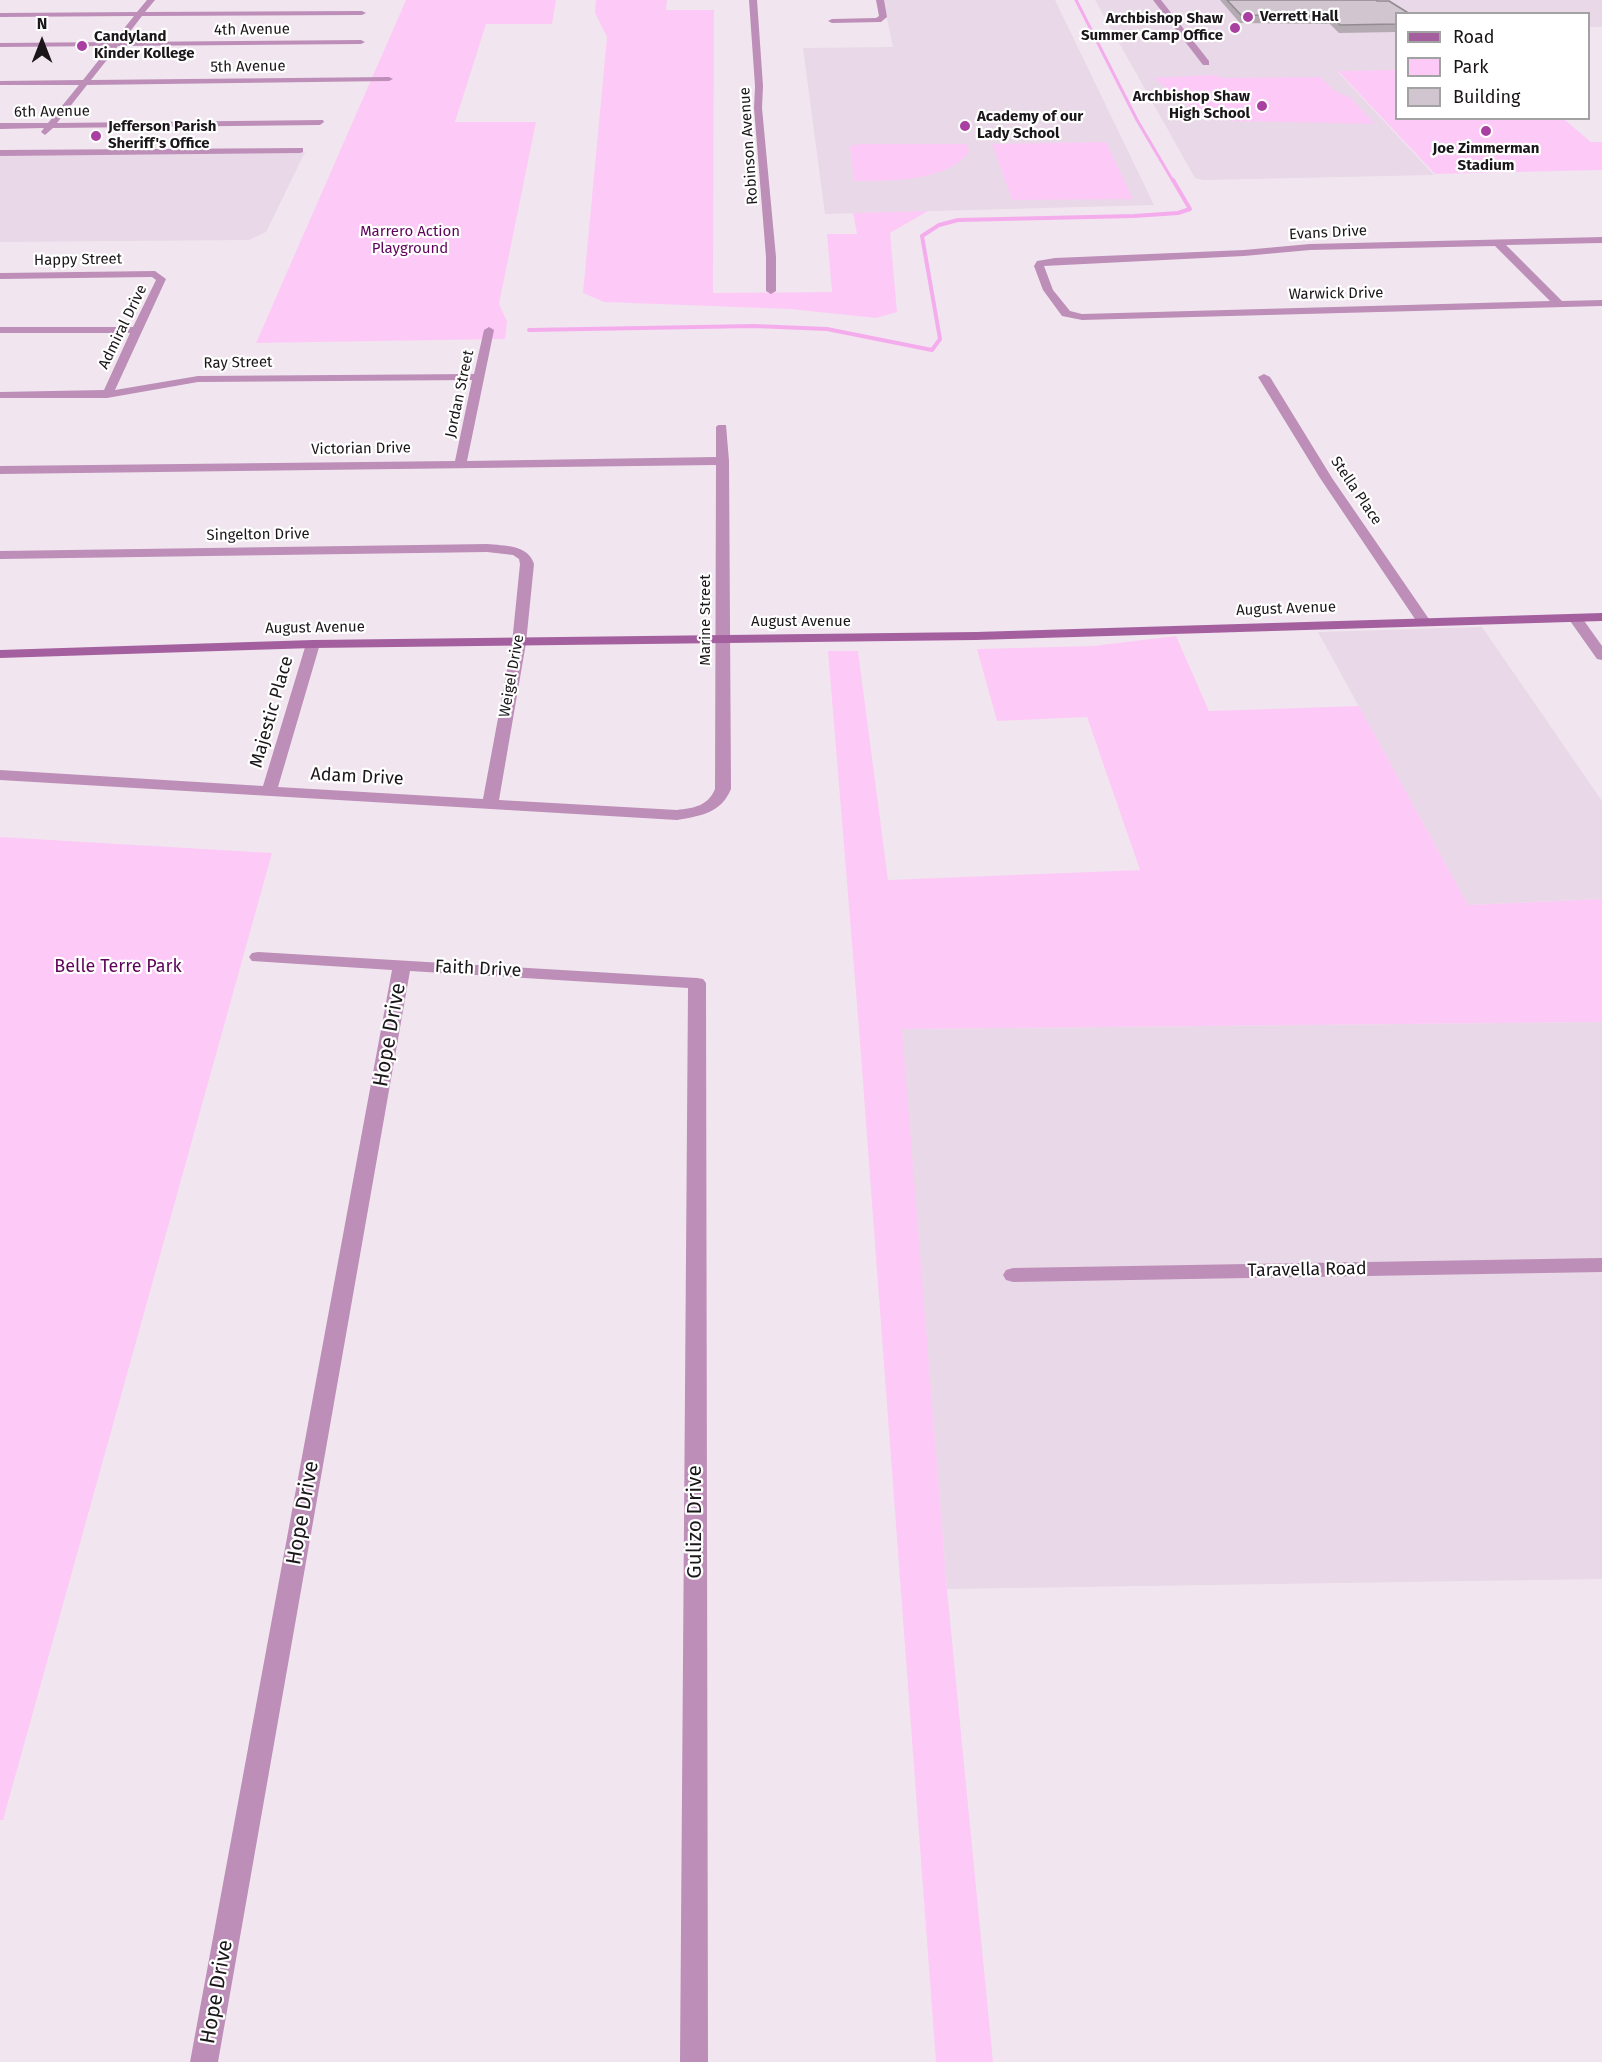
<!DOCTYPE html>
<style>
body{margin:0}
#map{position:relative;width:1602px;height:2062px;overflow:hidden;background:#f1e6ef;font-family:"Fira Sans",sans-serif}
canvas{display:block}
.legend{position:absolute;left:1395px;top:12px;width:195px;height:108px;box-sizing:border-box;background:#fff;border:2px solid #a3a2a3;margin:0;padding:8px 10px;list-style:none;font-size:18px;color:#1a1619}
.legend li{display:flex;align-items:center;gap:12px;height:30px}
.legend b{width:30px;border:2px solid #a3a2a3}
.north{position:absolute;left:12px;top:12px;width:60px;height:60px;-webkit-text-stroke:4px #fff;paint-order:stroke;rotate:0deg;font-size:16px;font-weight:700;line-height:24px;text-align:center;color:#1a1619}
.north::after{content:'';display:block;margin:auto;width:21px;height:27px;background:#1a1619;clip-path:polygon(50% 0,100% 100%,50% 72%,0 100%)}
</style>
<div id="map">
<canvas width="1602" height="2062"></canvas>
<ul class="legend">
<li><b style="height:8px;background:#a4609e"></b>Road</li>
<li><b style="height:16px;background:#fdcaf7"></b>Park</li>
<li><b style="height:16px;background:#d1c6cf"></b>Building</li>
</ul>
<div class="north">N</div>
</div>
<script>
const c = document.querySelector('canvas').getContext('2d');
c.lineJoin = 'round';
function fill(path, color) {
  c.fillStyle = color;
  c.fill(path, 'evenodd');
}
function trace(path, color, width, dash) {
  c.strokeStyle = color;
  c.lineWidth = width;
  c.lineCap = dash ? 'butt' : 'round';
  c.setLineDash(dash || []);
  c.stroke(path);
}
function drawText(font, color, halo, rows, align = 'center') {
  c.font = font + ' "Fira Sans",sans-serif';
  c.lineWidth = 4.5;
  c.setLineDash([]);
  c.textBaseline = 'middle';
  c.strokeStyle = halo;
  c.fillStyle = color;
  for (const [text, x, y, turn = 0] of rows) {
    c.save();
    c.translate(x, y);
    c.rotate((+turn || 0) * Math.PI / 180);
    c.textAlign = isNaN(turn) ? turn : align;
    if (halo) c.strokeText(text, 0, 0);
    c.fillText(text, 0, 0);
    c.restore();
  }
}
const built = new Path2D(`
 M883 0H1055L1154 205 825 214 803 48 893 47Z
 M1095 0H1602V27H1589L1588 14H1396V71L1338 72 1434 175 1203 180 1195 178Z
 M305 152 266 232 249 240 0 242V155Z
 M1482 627 1602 801V899L1468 905 1318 632Z
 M1602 1022V1579L947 1589 901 1029Z`);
const green = new Path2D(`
 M406 0H556L552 24H486L455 122H536L499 304 507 321 505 339 256 343Z
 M596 0H667L666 10H714L713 293 832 292 827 234H857L853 213 928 211 890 233 897 312 876 318 790 309 604 302 583 293 607 37 595 13Z
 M1395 70 1396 118 1588 119 1565 120 1591 142H1602V170L1435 174 1338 71Z
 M1214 75 1223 78 1321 77 1333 90 1351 98 1375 124 1234 121 1204 117 1153 78Z
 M1106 142 1133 199 1012 200 992 144Z
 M860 144H967L969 152C947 182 888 181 854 181L850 146Z
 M1176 636 1209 711 1359 706 1468 905 1602 899V1022L902 1029 947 1589 993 2062H936L859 1029 828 651H858L888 880 1140 870 1087 717 997 721 977 649 1093 646Z
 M0 837 272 853 3 1820H0Z`);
const streamFar1 = new Path2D(`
 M1076 0 1137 120 1173 181`);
const stream = new Path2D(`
 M529 330 754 326 827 329 932 350 940 339 922 236 939 225 958 220 1134 216 1178 213 1190 209 1173 180`);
const street = new Path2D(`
 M147 0H155L145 12 362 11 366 13 362 15 142 16 122 42 361 40 365 42 361 44 118 46 91 80 389 77 393 79 389 81 87 85 57 123 323 120 324 122 320 125 53 128 45 135 41 132 44 128 0 129V123H48L79 85H0V81L83 80 110 46 0 47V43L113 42 134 16 0 17V13L137 12Z
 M749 0H757L763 86 762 108 776 257V291L771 294 766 291V257L754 108 755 86Z
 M876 0H884L887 17 881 22 832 23 828 21 832 19 876 18 879 16Z
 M1153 0H1161L1209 61V65H1203Z
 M303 148V152L300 153 0 156V150Z
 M1602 237V243L1506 245 1562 301 1602 300V306L1082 320 1062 316 1043 290 1034 266 1037 261 1055 258 1244 250 1310 244ZM1495 246 1550 301 1082 314 1070 311 1053 290 1044 266 1244 256 1310 250Z
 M155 271 166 279 115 390 198 376 474 374 484 330 489 327 494 330 467 461 716 457V427L718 425H726L729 461 731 789C721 813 701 816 677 820L0 780V770L263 786 306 644 313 640 320 644 278 787 483 799 512 643 520 564 519 559 513 555 487 552 0 559V551L487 544C504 546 528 544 534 564L526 643 499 800 677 810C694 808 708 806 715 789L716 465 0 474V466L455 461 472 380 198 382 107 398H0V392L104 390 130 333H0V327H133L156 280 152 277 0 279V273Z
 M1264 374 1270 377 1332 478 1431 622 1429 625H1419L1320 478 1258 377Z
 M1575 614 1580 615 1602 646V660L1597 659 1568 618Z
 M258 952 697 978 703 979 706 983 708 2062H680L688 988 410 971 218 2062H190L392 970 252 961 249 957 252 953Z
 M1602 1258V1272L1013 1282 1006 1280 1003 1275 1006 1270 1013 1268Z`);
const secondary = new Path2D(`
 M1602 613V621L976 640 313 648 0 658V650L313 640 976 632Z`);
const wall = new Path2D(`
 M1220 0H1376L1396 14V32L1339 33 1330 24 1240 23Z`);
const building = new Path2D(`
 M1227 0H1376L1377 1H1389L1410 14H1396V24L1340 25 1331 16 1241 15Z`);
const markers = [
 [1248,17,6,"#a83fa1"],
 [1235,28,6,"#a83fa1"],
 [82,46,6,"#a83fa1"],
 [1262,106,6,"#a83fa1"],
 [965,126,6,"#a83fa1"],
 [1486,131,6,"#a83fa1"],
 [96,136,6,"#a83fa1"]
];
const farPoinames = [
 ["Verrett Hall",1260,17],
 ["Archbishop Shaw",1223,19,"right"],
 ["Summer Camp Office",1223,36,"right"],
 ["Candyland",94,37],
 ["Kinder Kollege",94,54],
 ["Archbishop Shaw",1250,97,"right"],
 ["High School",1250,114,"right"],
 ["Academy of our",977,117],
 ["Lady School",977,134],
 ["Jefferson Parish",108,127],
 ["Sheriff's Office",108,144],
 ["Joe Zimmerman",1486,149,"center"],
 ["Stadium",1486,166,"center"]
];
const farStreetnames = [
 ["4th Avenue",252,30,-1],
 ["5th Avenue",248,67,-1],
 ["6th Avenue",52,112,-1],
 ["Robinson Avenue",749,146,-94],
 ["Evans Drive",1328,233,-3],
 ["Happy Street",78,260,-1],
 ["Warwick Drive",1336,294,-1],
 ["Admiral Drive",123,327,-64],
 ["Ray Street",238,363,-1],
 ["Jordan Street",460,394,-78],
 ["Victorian Drive",361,449,-1],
 ["Stella Place",1356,491,56],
 ["Singelton Drive",258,535,-1],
 ["August Avenue",1286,609,-2],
 ["Marine Street",706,620,-90],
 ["August Avenue",801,622],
 ["August Avenue",315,628,-1],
 ["Weigel Drive",512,676,-80]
];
const farParknames = [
 ["Marrero Action",410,232],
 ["Playground",410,249]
];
const streetNames = [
 ["Majestic Place",272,712,-74],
 ["Adam Drive",357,777,3],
 ["Faith Drive",478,969,3],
 ["Taravella Road",1307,1270,-1]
];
const parkNames = [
 ["Belle Terre Park",118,967]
];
const nearStreetnames = [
 ["Hope Drive",390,1035,-80],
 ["Hope Drive",303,1513,-80],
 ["Gulizo Drive",695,1522,-90],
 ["Hope Drive",217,1992,-80]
];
fill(built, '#e9d8e7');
fill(green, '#fdcaf7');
trace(streamFar1, '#f5aced', 3);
trace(stream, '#f5aced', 4);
fill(street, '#bd8eb8');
fill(secondary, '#a4609e');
fill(wall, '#b4aab2');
fill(building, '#d1c6cf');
trace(building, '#928b91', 1.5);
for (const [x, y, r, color] of markers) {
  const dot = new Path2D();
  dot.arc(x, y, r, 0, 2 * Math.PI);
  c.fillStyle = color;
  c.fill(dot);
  trace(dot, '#fff', 2);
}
drawText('bold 15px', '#1a1619', '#fff', farPoinames, 'left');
drawText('15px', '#1a1619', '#fff', farStreetnames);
drawText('15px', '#5e045a', '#fff', farParknames);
drawText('18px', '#1a1619', '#fff', streetNames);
drawText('18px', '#5e045a', '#fff', parkNames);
drawText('21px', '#1a1619', '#fff', nearStreetnames);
</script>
